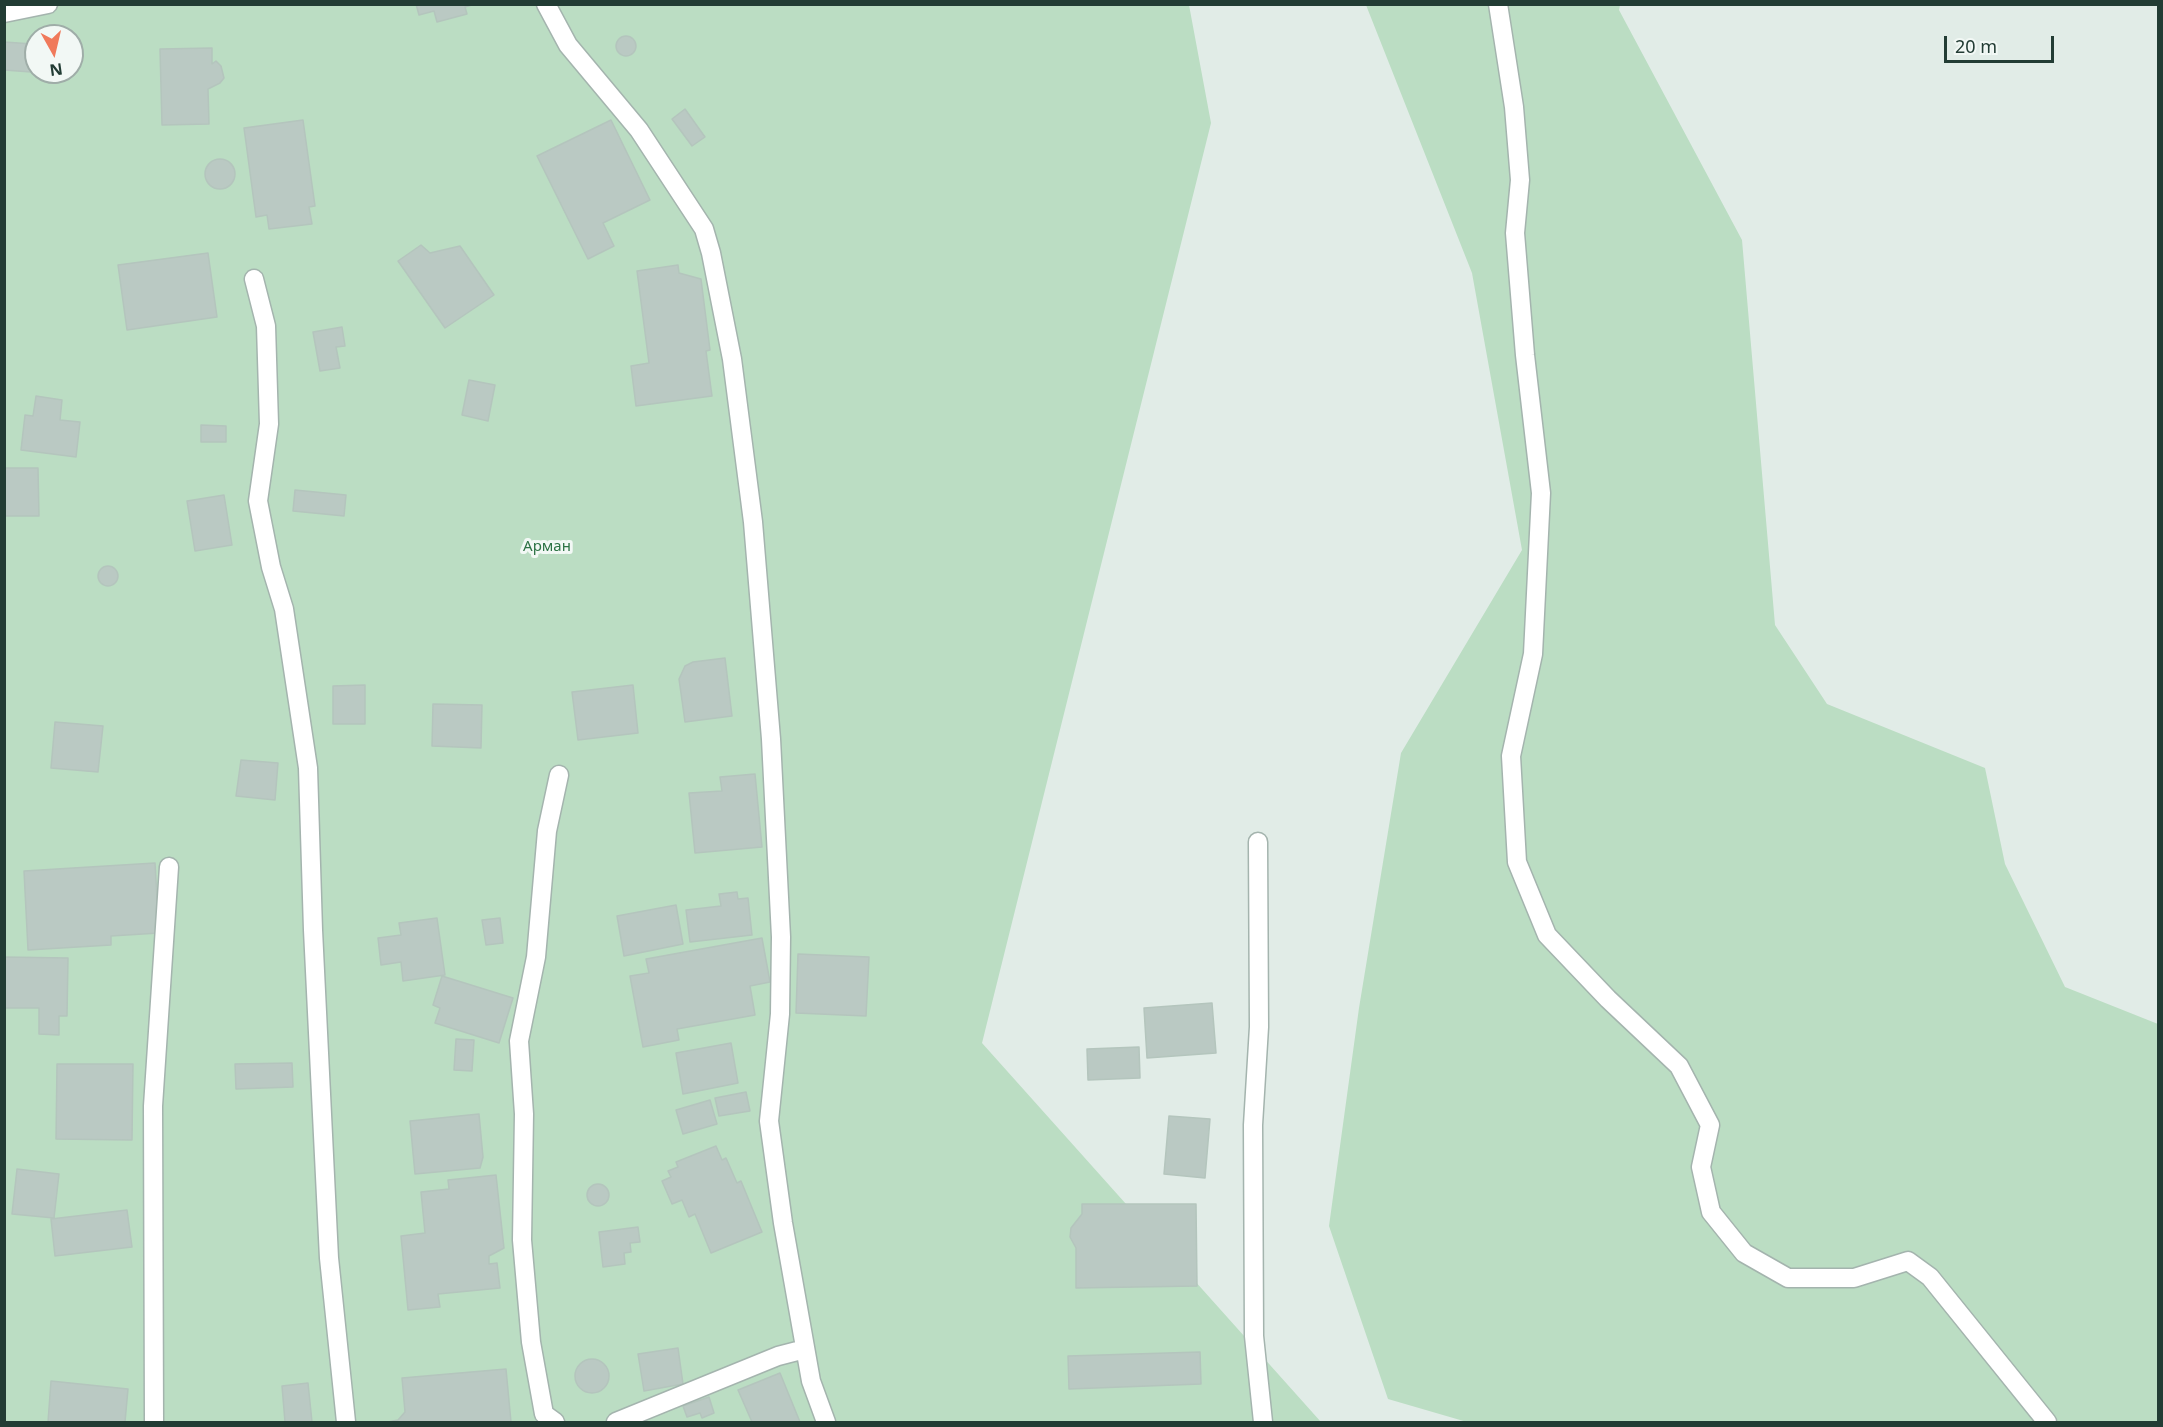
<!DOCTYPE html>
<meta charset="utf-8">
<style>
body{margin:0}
#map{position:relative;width:2163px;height:1427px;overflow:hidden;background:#e1ece7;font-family:"Noto Sans",sans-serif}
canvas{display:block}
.frame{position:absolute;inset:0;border:6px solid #223c34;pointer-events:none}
.north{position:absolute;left:24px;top:24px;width:60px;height:60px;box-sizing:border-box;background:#f2f8f5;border:2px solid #9fada8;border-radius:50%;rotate:172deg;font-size:16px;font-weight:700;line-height:24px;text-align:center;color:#223c34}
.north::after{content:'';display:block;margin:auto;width:21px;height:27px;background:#f07a5b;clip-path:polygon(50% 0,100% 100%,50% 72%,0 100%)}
.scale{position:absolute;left:1944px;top:36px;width:110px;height:27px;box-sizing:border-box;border:3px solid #223c34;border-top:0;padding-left:8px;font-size:18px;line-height:21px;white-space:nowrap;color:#223c34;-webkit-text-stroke:4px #f2f8f5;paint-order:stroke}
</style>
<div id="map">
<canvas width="2163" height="1427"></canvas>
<div class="frame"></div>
<div class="north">N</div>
<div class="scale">20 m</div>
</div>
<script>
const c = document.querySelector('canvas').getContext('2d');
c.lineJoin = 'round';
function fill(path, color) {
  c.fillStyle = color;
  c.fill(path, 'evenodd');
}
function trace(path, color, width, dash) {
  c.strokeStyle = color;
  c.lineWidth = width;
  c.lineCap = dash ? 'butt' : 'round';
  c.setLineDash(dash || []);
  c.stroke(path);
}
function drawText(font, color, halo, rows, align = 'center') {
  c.font = font + ' "Noto Sans",sans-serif';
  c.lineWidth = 6;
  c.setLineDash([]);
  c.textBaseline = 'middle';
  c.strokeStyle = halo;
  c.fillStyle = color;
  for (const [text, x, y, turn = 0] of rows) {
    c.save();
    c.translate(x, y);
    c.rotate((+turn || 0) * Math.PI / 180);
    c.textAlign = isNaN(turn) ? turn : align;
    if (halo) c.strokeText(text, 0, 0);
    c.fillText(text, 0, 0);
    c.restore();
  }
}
const green = new Path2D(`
 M5 5H1189L1211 123 982 1043 1321 1422H5ZM36 36H72V72H36Z
 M1366 5H1620L1619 10 1742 240 1775 625 1827 704 1985 768 2005 864 2065 987 2158 1024V1422H1467L1388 1399 1329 1226 1359 1008 1401 753 1522 550 1472 273Z`);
const building = new Path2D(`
 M416 4H475L465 7 467 14 437 22 434 11 419 15Z
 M616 46a10 10 0 1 1 20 0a10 10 0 1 1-20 0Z
 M36 40V53L32 57 31 72 4 70V42L33 44Z
 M212 48V64L216 61 221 66 224 78 220 83 208 89 209 124 162 125 160 49Z
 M685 109 705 137 692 146 672 119Z
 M303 120 315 206 309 207 312 224 269 229 267 215 256 217 244 128Z
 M611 120 650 200 603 223 614 246 588 259 537 156Z
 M205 174a15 15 0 1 1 30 0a15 15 0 1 1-30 0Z
 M421 245 430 253 460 246 494 295 445 328 398 261Z
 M208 253 217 317 127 330 118 265Z
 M678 265 679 273 701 279 710 350 706 351 712 396 636 406 631 366 649 363 637 271Z
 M342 327 345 346 336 347 340 368 320 371 313 332Z
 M469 380 495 385 488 421 462 415Z
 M36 396 62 400 60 420 80 422 76 457 21 450 25 415 33 416Z
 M201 425 226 426V442H201Z
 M4 468H38L39 516H4Z
 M295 490 346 495 344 516 293 511Z
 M224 495 232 545 195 551 187 501Z
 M98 576a10 10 0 1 1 20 0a10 10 0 1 1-20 0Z
 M725 658 732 716 685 722 679 679 685 666 693 662Z
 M365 685V724H333V686Z
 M633 685 638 733 578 740 572 692Z
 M433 704 482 705 481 748 432 746Z
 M55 722 103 726 98 772 51 768Z
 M241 760 278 763 275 800 236 796Z
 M755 774 762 847 695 853 689 793 722 791 720 777Z
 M155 863 159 933 111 936V945L28 950 24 871Z
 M737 892 738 899 748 898 752 935 690 942 686 910 721 906 719 894Z
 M676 905 683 944 624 956 617 916Z
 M437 918 445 975 403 981 401 962 381 965 378 938 401 935 399 923Z
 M500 918 503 943 486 945 482 920Z
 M762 938 770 982 750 986 755 1015 677 1029 679 1040 643 1047 630 976 649 973 646 959Z
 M798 954 869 957 866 1016 796 1013Z
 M4 957 68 958 67 1016H59V1035L39 1034V1008H4Z
 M442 976 513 998 499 1043 435 1023 440 1008 433 1005Z
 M1212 1003 1216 1053 1147 1058 1144 1008Z
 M456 1039 474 1040 472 1071 454 1070Z
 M731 1043 738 1083 683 1094 676 1053Z
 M1139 1047 1140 1078 1088 1080 1087 1049Z
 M292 1063 293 1087 236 1089 235 1064Z
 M57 1064H133L132 1140 56 1139Z
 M746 1092 750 1111 719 1116 715 1098Z
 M710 1100 717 1124 683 1134 676 1110Z
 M479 1114 483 1157 480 1168 415 1174 410 1121Z
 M1169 1116 1210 1119 1205 1178 1164 1174Z
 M716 1146 722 1160 726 1158 737 1183 741 1181 762 1232 711 1253 695 1214 689 1217 682 1200 672 1204 662 1181 671 1177 668 1171 678 1167 676 1162Z
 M17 1169 59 1174 54 1218 12 1214Z
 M496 1175 504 1248 489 1256V1264L497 1263 500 1288 438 1294 440 1307 408 1310 401 1236 425 1233 421 1192 449 1189 448 1180Z
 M587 1195a11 11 0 1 1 22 0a11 11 0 1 1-22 0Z
 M1082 1204H1196L1197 1286 1076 1288V1248L1070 1237 1071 1228 1082 1214Z
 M127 1210 132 1247 55 1256 51 1219Z
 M638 1227 640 1242 630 1243 631 1252 624 1253 625 1264 603 1267 599 1232Z
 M678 1348 683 1384 644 1391 638 1354Z
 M1200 1352 1201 1384 1069 1389 1068 1356Z
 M575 1376a17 17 0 1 1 34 0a17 17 0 1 1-34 0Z
 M506 1369 511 1422H388L398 1420 405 1412 402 1378Z
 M780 1373 800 1422H752L738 1390Z
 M51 1381 128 1389 125 1422H48Z
 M308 1383 312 1422H285L282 1386Z
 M709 1397 714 1413 702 1418 700 1413 687 1417 683 1406Z`);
const lane = new Path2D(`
 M1498 4 1514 107 1520 180 1515 233 1525 355 1541 493 1533 654 1511 756 1517 862 1547 935 1608 999 1679 1066 1710 1125 1701 1167 1711 1212 1744 1253 1788 1278H1854L1908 1261 1930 1277 2047 1422`);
const street = new Path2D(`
 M546 4 568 45 639 130 704 229 711 253 732 359 753 522 771 739 781 937 780 1014 769 1121 783 1223 811 1381 826 1422
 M4 13 48 4
 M254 279 266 326 269 424 258 501 271 567 284 609 308 768 313 930 329 1258 346 1422
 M1258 842 1259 1027 1253 1125 1254 1336 1263 1422
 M154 1422 153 1106 169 867
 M555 1422 544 1414 531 1342 522 1240 524 1114 519 1041 536 957 547 831 559 775
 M616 1422 778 1356 805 1349`);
const parkNames = [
 ["Арман",547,547]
];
fill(green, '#bbddc3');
fill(building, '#bac9c3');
trace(building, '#b4c5bd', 1.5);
trace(lane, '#a4b4ae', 21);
trace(street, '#a4b4ae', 21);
trace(lane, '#fff', 18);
trace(street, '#fff', 18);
drawText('15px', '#2d7345', '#f2f8f5', parkNames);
</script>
